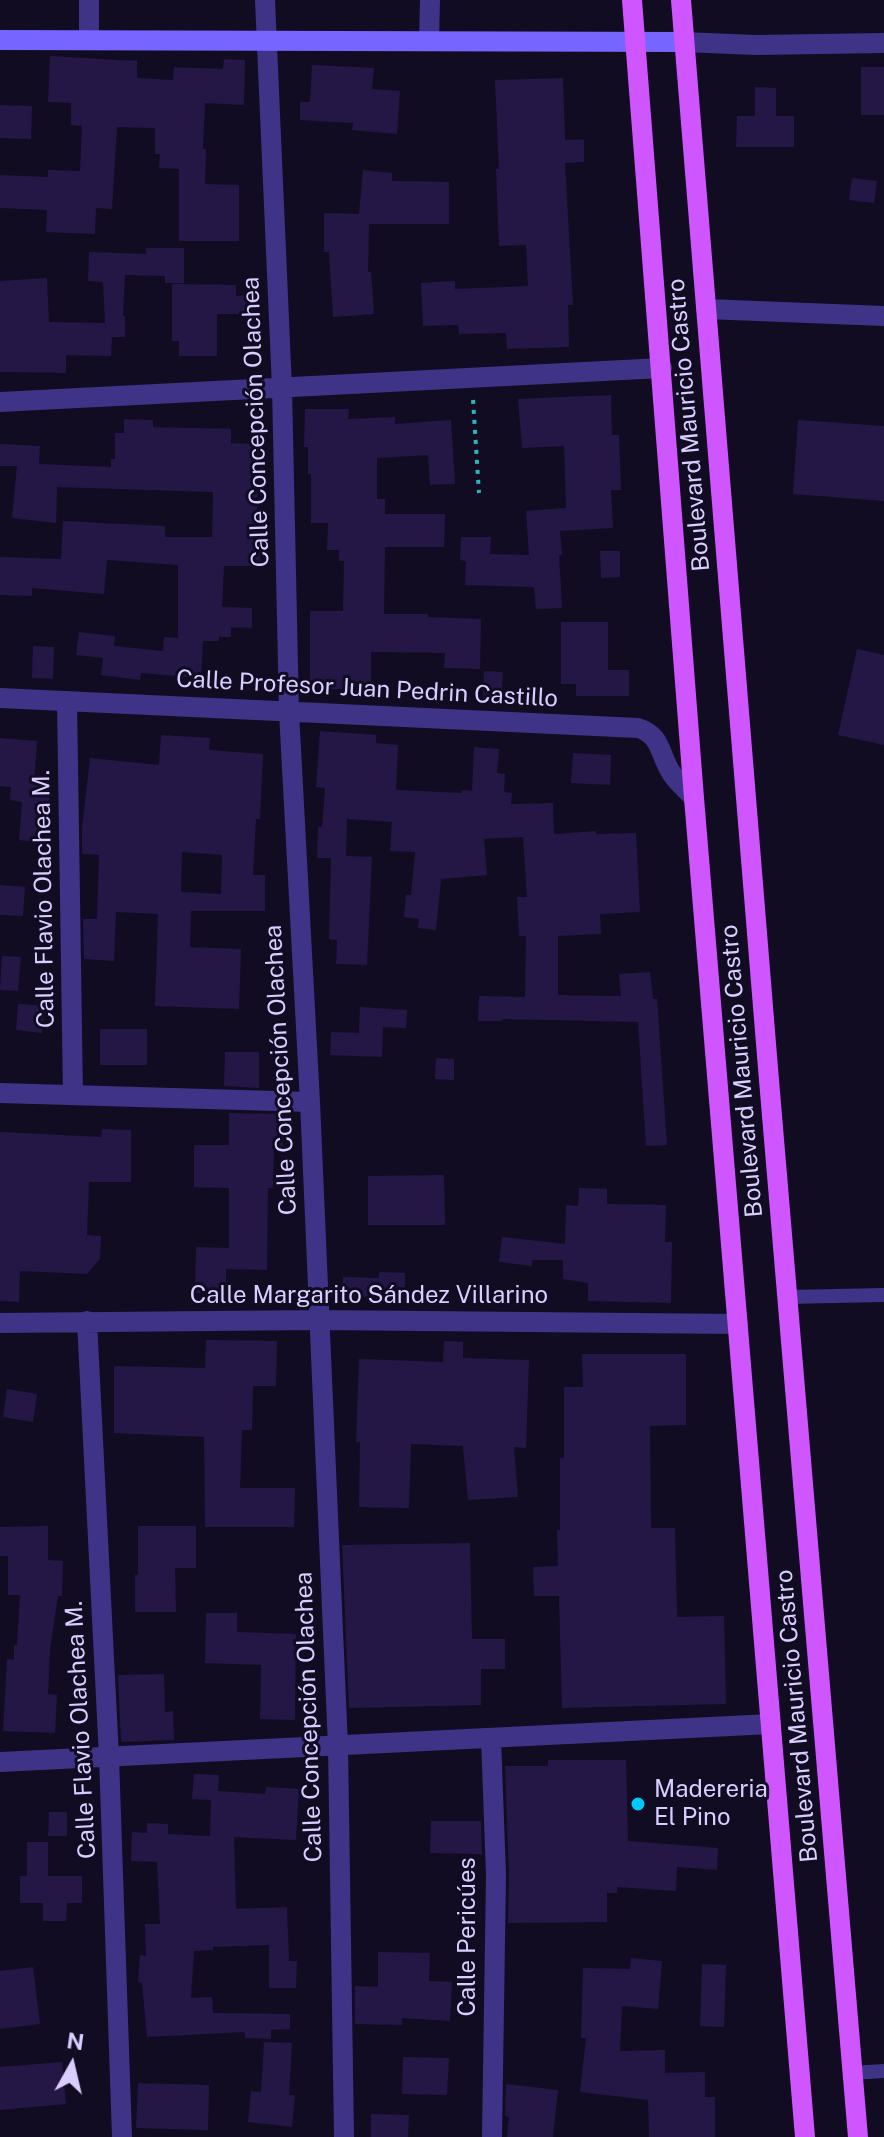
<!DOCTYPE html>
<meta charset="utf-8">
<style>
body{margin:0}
#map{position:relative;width:884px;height:2137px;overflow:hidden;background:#120c23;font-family:"Public Sans",sans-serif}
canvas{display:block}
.north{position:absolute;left:32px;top:2025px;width:80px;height:80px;-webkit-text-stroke:6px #120c23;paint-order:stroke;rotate:8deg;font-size:22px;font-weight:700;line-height:32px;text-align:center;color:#d8ceff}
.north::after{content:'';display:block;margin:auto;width:28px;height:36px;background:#d8ceff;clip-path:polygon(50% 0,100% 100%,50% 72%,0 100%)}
</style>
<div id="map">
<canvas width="884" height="2137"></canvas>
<div class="north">N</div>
</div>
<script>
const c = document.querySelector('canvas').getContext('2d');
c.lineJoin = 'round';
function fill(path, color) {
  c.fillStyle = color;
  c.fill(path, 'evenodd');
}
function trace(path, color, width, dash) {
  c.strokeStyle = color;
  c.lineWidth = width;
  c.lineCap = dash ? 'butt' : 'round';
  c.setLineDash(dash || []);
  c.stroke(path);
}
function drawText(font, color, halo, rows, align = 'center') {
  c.font = font + ' "Public Sans",sans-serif';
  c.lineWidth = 6;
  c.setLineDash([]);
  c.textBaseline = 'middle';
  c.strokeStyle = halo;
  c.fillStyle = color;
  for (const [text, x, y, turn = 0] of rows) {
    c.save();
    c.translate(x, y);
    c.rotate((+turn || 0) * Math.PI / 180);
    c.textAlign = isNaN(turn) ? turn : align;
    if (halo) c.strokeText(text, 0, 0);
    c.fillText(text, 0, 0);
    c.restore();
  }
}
const building = new Path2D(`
 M50 56 137 61V78L173 80 174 67 223 69 224 59 245 60 244 105 205 103 203 149H206L205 184 239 185V241H179V169L159 168 160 154H155V128L117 127 112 209 96 208 95 234 46 232 47 210 0 208V175L48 177V170L80 171 82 126 71 125V103L48 102Z
 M312 65 374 68 372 89 400 91 397 134 352 130 353 123 300 120V102H310Z
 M861 67H884V115H861Z
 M563 78 565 140 584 139V162L565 163 573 305H568L569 347 507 349 506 333 459 334 458 325 423 326 421 283 455 281V289L528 286 526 245 499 246 496 169H499L495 80Z
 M755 87 776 88V116H794V147H736L737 116H755Z
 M0 105 32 106 31 139 0 138Z
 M363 170 392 173V181L449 182V224H369L368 272H371L374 314 333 317 329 252H324V213L359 214Z
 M852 178 877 181 874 203 849 200Z
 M146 248H184V283H165V276L125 275 123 316H125V337H112L111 356 66 355V373L0 372V281L47 278 49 322 105 323 103 282 88 281 89 252 146 254Z
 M172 284 236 285V296L253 295V314H217V356H179V341H172Z
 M611 395 612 435H619L621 490H611L613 528 560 531 562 555H559L562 608 536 609 534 587 465 585 466 561 460 560 461 537H491L490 554 529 555 526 511 566 508 564 446 522 448 518 399Z
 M305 409H349L348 419 395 417V424L451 420 455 484 430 485 428 455 377 458V499H385V514H445L444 547H385L384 614H428V617L481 619 480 669 444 668 445 653 371 652V694H342V689H310V611H343L344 561H339V550H327L328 523H311V474H308V447H304Z
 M124 419 153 420V427L231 429V443L258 444 257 538H261L260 566H224L222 607 252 608V628L231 627V637H219V641H203L201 678 141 673 140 680 101 675 103 658 76 655 79 632 115 636 114 646 163 651 164 637 178 638V565L107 560 104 594 32 588V596L0 595V557L61 559 63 521 165 526V537H212L213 492 57 487 56 523 12 518 17 466H0V444L40 446 39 464 111 467V459H115V433H124Z
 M798 420 884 426V501L793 494Z
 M600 551H620V577L601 578Z
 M561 622H608V670H629V696H576V684H561Z
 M33 646 54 647 53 679 32 678Z
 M857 649 884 655V745L838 735Z
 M484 671 503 672 501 702 483 701Z
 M320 731 376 735V743L398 745 396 790 462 793V790L472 791 474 747 499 749 497 773 505 774 504 792 512 793 511 804 553 803 554 834 596 831V834L636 833 640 912 600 914 601 934 558 936V995L621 996 619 974 650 972 653 999H657L667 1145 646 1146 638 1022 502 1019V1021H478L479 996 525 997 526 936H519L517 897H527L523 837 484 839 487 875 441 879 436 930 418 928 419 919 404 917 406 895H411L415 852 390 851 392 822 347 819 346 856 372 857 367 965 336 964 337 940 329 939 331 858H317L318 827H322L325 788 316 787Z
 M161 735 210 738 209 750 263 754 260 819H256L253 875H265V911H191L190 947 241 949 239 1009 155 1006 158 914 116 912 114 961 84 959 83 919H97L99 855 82 854V828L90 758 159 765ZM182 852 222 855 221 894 181 892Z
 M0 738 37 741 34 784 50 786 46 843 19 840 22 802 10 800 11 787 0 786Z
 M573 753 611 755 610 785 571 783Z
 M0 885 25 887 23 916 0 915Z
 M2 956 21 957 18 991 0 990Z
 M18 1004 45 1006 42 1033 16 1030Z
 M360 1007 407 1010 406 1028 383 1027 382 1057 330 1055 331 1032 359 1033Z
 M100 1029H147V1065H100Z
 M225 1052H259V1088L224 1086Z
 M436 1058 454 1059V1080L435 1079Z
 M229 1113 283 1114V1149H274L273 1188H268L267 1270 226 1269V1293H195L196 1247 229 1248V1188L194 1187V1145H229Z
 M102 1129 131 1130V1182H89L87 1235 101 1236 100 1259 87 1274 20 1271 19 1302 0 1301V1132L101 1137Z
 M444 1175 445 1225H368V1176Z
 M579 1188 607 1189V1204L666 1205 665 1242H672L671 1303 588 1301V1283L563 1279V1260H532V1266L499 1262 502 1237 565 1244 566 1205 578 1206Z
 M379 1272 405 1273V1298L342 1296 343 1277 379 1278Z
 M206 1340 277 1341 276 1386H253L252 1430H242L240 1488H295L294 1527H205L204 1437 114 1433V1366L205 1368Z
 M444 1341 463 1342V1358L529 1360 526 1448 514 1447 518 1497 468 1500 463 1446 411 1444 409 1508 359 1507 360 1442H356L359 1359 443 1362Z
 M582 1354H686V1425L650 1426 651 1528H675L677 1617 724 1616 726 1704 562 1708 559 1596H534L533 1567 558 1566 557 1530H560V1458H564V1387H583Z
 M7 1389 37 1394 33 1422 3 1417Z
 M48 1526V1560L63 1561 62 1596H58L50 1649 48 1694 57 1695 55 1733 3 1731 7 1659 14 1660V1645H17L20 1595H8V1556H0V1527Z
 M138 1526H196V1568H175L176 1612H135V1575H138Z
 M470 1543 472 1639H505V1669H481V1705L349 1708 342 1545Z
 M206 1613H237V1632L296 1634 295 1720 260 1719 261 1665 205 1663Z
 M164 1674 165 1712 173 1711 174 1740 121 1742 118 1675Z
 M548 1760H626L628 1841 718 1848 717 1870 677 1867 676 1891 617 1887V1893H607V1922L508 1923 509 1875 505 1766H548Z
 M194 1774 219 1775 218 1791 265 1794 266 1787 299 1789 296 1840 234 1837 236 1909 287 1907 289 1961H297L296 1988H269V1945L213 1947V1950L194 1951 191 1998 212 1997 213 2013 290 2014V2029L271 2030V2039L245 2038V2032L147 2037 142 1983 138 1982 140 1955 146 1956 145 1924H160L157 1862 131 1861 132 1832 147 1833V1823L168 1824V1834L210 1836 211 1800 192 1799Z
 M49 1812H67V1836H48Z
 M431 1821H481L482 1854 430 1853Z
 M27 1842H48V1876H82V1903H67L66 1921H43V1903H20V1876H27Z
 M378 1952 430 1953 429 1981 452 1982 450 2021 402 2018V2025L355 2024V1986L378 1987Z
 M631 1958 662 1961 658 2009 622 2006 620 2051 665 2050V2073L705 2072V2097H715V2137H649L648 2100 580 2092 586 2038H581L583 1968 630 1969Z
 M702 1964 726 1965 724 2027 700 2026Z
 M33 1967 40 2024 0 2029V1971Z
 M264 2042 292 2043 289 2095H295L292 2127 248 2122 251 2091 261 2092Z
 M403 2057 449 2058 447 2095 402 2094Z
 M62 2062 66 2104 0 2110V2067Z
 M138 2083 209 2085 208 2130 136 2128Z
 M506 2084 558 2090 553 2137H507L509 2117 505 2116Z
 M371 2114 409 2115 408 2137H371Z`);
const path = new Path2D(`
 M473 400 479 493`);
const lane = new Path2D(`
 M787 1297 884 1295
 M851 2073 884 2071`);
const street = new Path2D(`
 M265 0 282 388 289 712 310 1102 338 1746 344 2137
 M89 40V0
 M429 41 430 0
 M683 42 756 45 884 43
 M706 309 884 316
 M0 402 662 368
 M0 698 638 728C662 735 659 755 672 774 678 783 687 790 694 798
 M67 701 73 1095
 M0 1093 310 1102
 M87 1321 109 1757 122 2137
 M0 1323 318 1320 738 1324
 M491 1738 496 1875 492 2137
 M0 1762 771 1724`);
const secondary = new Path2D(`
 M0 40 683 42`);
const primary = new Path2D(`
 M632 0 694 798 805 2137
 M681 0 769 1080 858 2137`);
const markers = [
 [638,1804,8,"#00c9f9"]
];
const streetNames = [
 ["Calle Concepción Olachea",256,422,-92],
 ["Boulevard Mauricio Castro",689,425,-95],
 ["Calle Profesor Juan Pedrin Castillo",367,689,3],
 ["Calle Flavio Olachea M.",44,899,-91],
 ["Calle Concepción Olachea",281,1070,-93],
 ["Boulevard Mauricio Castro",742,1071,-95],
 ["Calle Margarito Sández Villarino",369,1296],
 ["Boulevard Mauricio Castro",797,1716,-95],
 ["Calle Concepción Olachea",309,1717,-92],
 ["Calle Flavio Olachea M.",81,1730,-93],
 ["Calle Pericúes",468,1937,-90]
];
const poiNames = [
 ["Madereria",654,1790],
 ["El Pino",654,1818]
];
fill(building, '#241746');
trace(path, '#25b8bd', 4, [4, 6]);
trace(lane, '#3e3386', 14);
trace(street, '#3e3386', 20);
trace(secondary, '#7765ff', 20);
trace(primary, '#cf55ff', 20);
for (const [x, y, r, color] of markers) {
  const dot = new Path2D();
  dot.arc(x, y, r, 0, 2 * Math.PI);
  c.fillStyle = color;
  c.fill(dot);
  trace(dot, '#120c23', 3);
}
drawText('24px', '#d8ceff', '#120c23', streetNames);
drawText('24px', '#d8ceff', '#120c23', poiNames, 'left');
</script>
